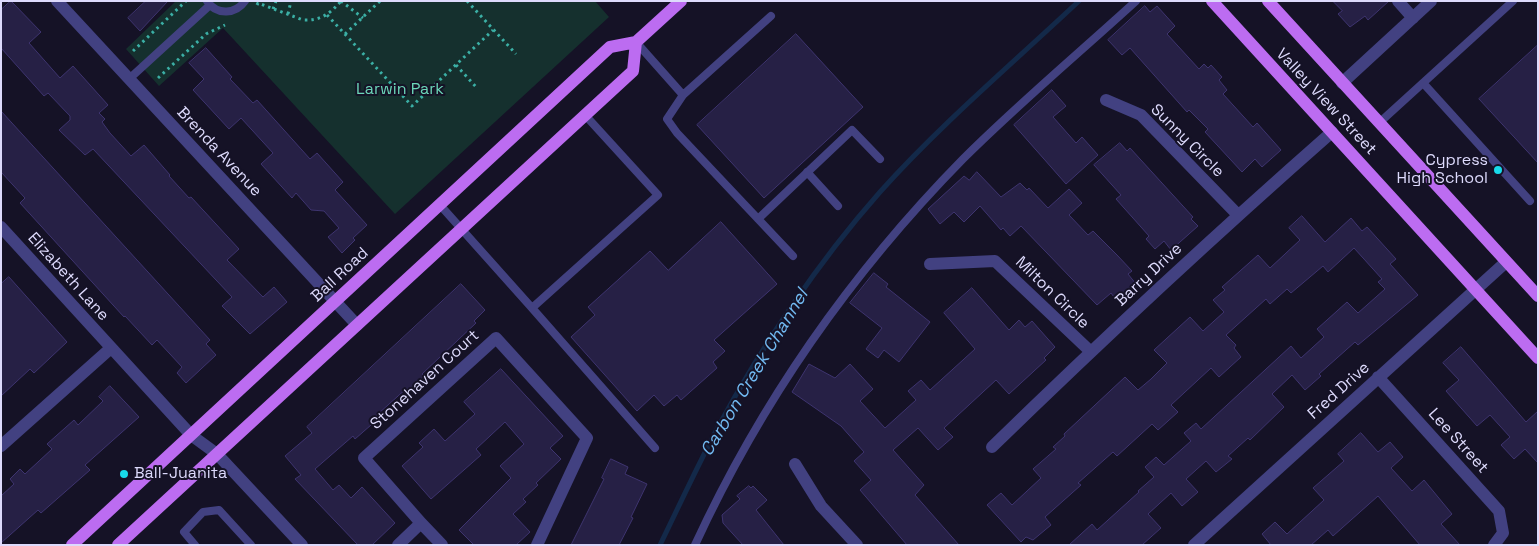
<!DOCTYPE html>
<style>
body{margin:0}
#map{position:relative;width:1539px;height:546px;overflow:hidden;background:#151226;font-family:"Space Grotesk",sans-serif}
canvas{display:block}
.frame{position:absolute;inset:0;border:2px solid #dddafc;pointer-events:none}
</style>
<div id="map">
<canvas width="1539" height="546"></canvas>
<div class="frame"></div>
</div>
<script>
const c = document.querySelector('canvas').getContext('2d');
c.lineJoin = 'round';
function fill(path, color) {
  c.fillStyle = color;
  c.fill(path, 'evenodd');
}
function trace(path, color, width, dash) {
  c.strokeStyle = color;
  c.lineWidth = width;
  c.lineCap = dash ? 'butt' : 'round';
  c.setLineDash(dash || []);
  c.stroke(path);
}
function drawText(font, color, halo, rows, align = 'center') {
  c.font = font + ' "Space Grotesk",sans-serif';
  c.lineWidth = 4;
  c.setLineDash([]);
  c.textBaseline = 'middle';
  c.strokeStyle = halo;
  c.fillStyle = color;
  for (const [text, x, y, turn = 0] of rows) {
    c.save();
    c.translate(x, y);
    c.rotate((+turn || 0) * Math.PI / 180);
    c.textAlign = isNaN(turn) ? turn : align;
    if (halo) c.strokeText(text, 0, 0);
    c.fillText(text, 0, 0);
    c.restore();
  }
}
const green = new Path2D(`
 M176 1H595L609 17 395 214 223 28 159 86 126 49Z`);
const stream = new Path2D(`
 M660 545C679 506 697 467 717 429 761 347 818 262 880 192 941 124 1012 64 1079 1`);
const building = new Path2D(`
 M11 1 41 32 29 43 60 78 73 66 108 105 99 113 105 119 102 122 110 133 131 156 144 145 170 175 169 176 189 198 191 197 239 249 227 260 263 297 274 287 287 302 250 334 222 306 232 297 93 149 85 155 59 130 70 120V116L48 93 44 96 1 48V10Z
 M146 1H168L140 31 128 18Z
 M1333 1H1389L1368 20 1365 16 1350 27 1338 14 1342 11Z
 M1145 6 1150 12 1157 6 1175 26 1167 34 1199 69 1204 64 1208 68 1211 65 1222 77 1219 80 1227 90 1223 94 1253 127 1257 123 1281 150 1262 167 1255 159 1242 172 1205 132 1208 129 1189 110 1187 112 1130 48 1122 55 1108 40Z
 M796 34 863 107 764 198 697 125Z
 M1538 45V163L1479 99Z
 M206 48 232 77 230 79 253 103 257 100 310 159 317 153 343 182 335 190 367 225 353 238 355 240 342 253 328 237 339 228 324 211 311 210 296 193 292 198 261 164 273 153 241 118 229 129 193 90 204 79 189 63Z
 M1052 90 1066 106 1053 117 1076 143 1082 137 1098 155 1066 184 1014 125Z
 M1 111 210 340 206 344 216 355 186 383 177 373 182 367 157 340 152 345 125 316 124 317 20 203 25 198 1 172Z
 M1120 143 1127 151 1130 148 1193 217 1191 219 1198 226 1171 250 1164 241 1155 249 1146 239 1149 236 1116 199 1121 195 1094 165Z
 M977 172 1001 197 1020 183 1027 190 1029 188 1048 208 1069 189 1082 203 1069 215 1088 235 1093 231 1117 255 1132 271 1128 274 1136 284 1117 301 1111 293 1097 305 1021 226 1010 236 1003 228 1001 230 980 206 964 222 954 212 940 224 928 209 964 176 969 180Z
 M1302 216 1325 242 1351 218 1362 231 1367 227 1396 259 1390 264 1418 295 1358 345 1355 342 1319 374 1321 376 1305 390 1292 375 1272 394 1284 407 1250 440 1248 438 1228 456 1232 459 1216 472 1206 461 1186 479 1198 492 1182 506 1171 493 1148 514 1161 528 1142 545H1069L1092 524 1097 530 1139 492 1138 491 1154 477 1145 467 1156 457 1164 465 1191 441 1184 433 1196 423 1201 429 1291 346 1301 358 1324 337 1317 329 1347 302 1358 313 1385 289 1378 282 1382 279 1354 248 1328 272 1323 266 1291 293 1287 289 1270 304 1266 299 1226 335 1236 345 1234 348 1241 357 1219 377 1211 368 1171 405 1178 412 1158 430 1152 424 1117 456 1113 452 1078 483 1081 485 1045 517 1051 525 1033 540 1026 537 1021 542 987 505 1001 493 1012 505 1041 478 1033 469 1056 449 1053 447 1065 436 1064 434 1125 377 1138 390 1151 379 1167 363 1154 350 1190 317 1203 331 1224 312 1213 300 1225 290 1222 287 1258 255 1270 268 1300 240 1289 228Z
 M721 222 777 284 714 340 725 351 713 362 717 368 681 400 677 395 664 406 654 395 637 411 571 337 595 315 588 307 650 251 668 270Z
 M874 273 888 284 886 287 930 322 899 362 884 350 878 358 866 349 882 328 850 303Z
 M9 277 67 342 34 373 30 369 1 396V284Z
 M461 284 485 310 474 321 476 323 422 374 424 376 409 390 407 388 369 422 371 425 355 439 353 436 315 469 333 490 339 485 351 498 362 487 395 523 372 545H358L295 479 301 475 285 456 312 433 307 427Z
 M972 288 1009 330 1019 320 1025 327 1032 321 1055 347 1044 358 1046 360 1009 394 996 380 944 428 953 437 938 450 918 428 893 450 924 485 915 495 959 545H907L860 490 871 480 854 461 864 452 841 426 792 392 809 364 835 378 850 364 873 389 860 401 885 428 916 400 908 391 921 380 930 390 975 349 944 313Z
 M1461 347 1526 422 1538 411V463L1525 449 1514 459 1501 445 1510 437 1490 415 1477 426 1446 391 1459 380 1443 363Z
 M501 369 563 436 550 448 561 459 536 483 538 485 523 499 526 502 513 514 530 532 516 545H474L459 530 511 478 500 466 524 444 505 422 476 449 481 455 431 499 402 466 423 447 419 443 434 429 445 441 475 414 464 402Z
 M110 386 139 417 85 465 90 470 41 513 38 510 1 543V496L14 484 10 479 20 469 25 474 52 449 47 444 74 420 78 425 103 401 99 397Z
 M1361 433 1378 452 1390 442 1403 457 1391 468 1412 491 1424 480 1452 514 1441 524 1460 545H1420L1378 496 1333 536 1328 530 1311 545H1271L1262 534 1275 522 1287 534 1324 500 1313 488 1344 461 1338 454Z
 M611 459 628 467 625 474 647 484 631 517 633 518 619 545H571L604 479 602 478Z
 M749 486 751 488 753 486 767 500 756 510 784 545H743L723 523 722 515 740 499 737 496Z`);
const path = new Path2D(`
 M341 1 363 18
 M467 1 516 54
 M257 5 258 3 303 20C320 21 330 14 341 1
 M273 9 276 1
 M288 14 291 1
 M327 15 412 106 493 30
 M345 34 380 1
 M133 51 186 1
 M456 65 477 88
 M158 78 206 34 225 25`);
const lane = new Path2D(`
 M207 1C217 16 236 14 245 1
 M636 42 683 95 667 119 677 133 793 256
 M129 79 210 5
 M1424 84 1530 201
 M683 95 771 16
 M1379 123 1513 1
 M807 172 838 206
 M440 205 532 308 658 195 585 115
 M758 219 852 130 880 159
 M532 308 655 448
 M195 545 184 532 203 512 219 510 251 545
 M695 545C761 402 853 271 963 159 1018 104 1078 54 1136 1`);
const street = new Path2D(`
 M57 1 357 325
 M1398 1 1413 18
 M1342 83 1431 1
 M1106 100 1141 115 1238 215
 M1 227 191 435 217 454 302 545
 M930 264 995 261 1090 351
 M1378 377 1499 511 1503 533 1494 545
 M1 446 111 348
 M992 447C1103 339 1216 234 1332 132
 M795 464 821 506 857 545
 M421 523 364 458 496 338 587 438 537 545
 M398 545 421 523 442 545
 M1194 545 1506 262`);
const primary = new Path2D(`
 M1212 1 1538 358
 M1268 1 1538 296
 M72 545 610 47 636 42 681 1
 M118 545 633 71 636 42`);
const markers = [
 [1498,170,5,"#18daea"],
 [124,474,5,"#18daea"]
];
const parkNames = [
 ["Larwin Park",400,90]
];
const streetNames = [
 ["Valley View Street",1326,102,47],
 ["Sunny Circle",1187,141,45],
 ["Brenda Avenue",219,152,47],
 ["Ball Road",340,275,-43],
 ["Barry Drive",1149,275,-43],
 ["Elizabeth Lane",68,277,48],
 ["Milton Circle",1052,293,44],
 ["Stonehaven Court",425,380,-42],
 ["Fred Drive",1339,391,-42],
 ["Lee Street",1458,441,48]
];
const poiNames = [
 ["Cypress",1488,161],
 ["High School",1488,179],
 ["Ball-Juanita",134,474,"left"]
];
const waterNames = [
 ["Carbon Creek Channel",755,373,-59]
];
fill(green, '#15302e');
trace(stream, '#132949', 5);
fill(building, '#262045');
trace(building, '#3e346f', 1);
trace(path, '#3bafa5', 3, [2.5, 4]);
trace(lane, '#424181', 8);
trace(street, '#424181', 12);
trace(primary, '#bc6cf1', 12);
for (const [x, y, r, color] of markers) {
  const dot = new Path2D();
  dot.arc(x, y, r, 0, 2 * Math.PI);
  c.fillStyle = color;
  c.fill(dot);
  trace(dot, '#151226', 2);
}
drawText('16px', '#6cd6b9', '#151226', parkNames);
drawText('16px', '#dddafc', '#151226', streetNames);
drawText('16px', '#dddafc', '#151226', poiNames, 'right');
drawText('italic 18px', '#72baf2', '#151226', waterNames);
</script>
